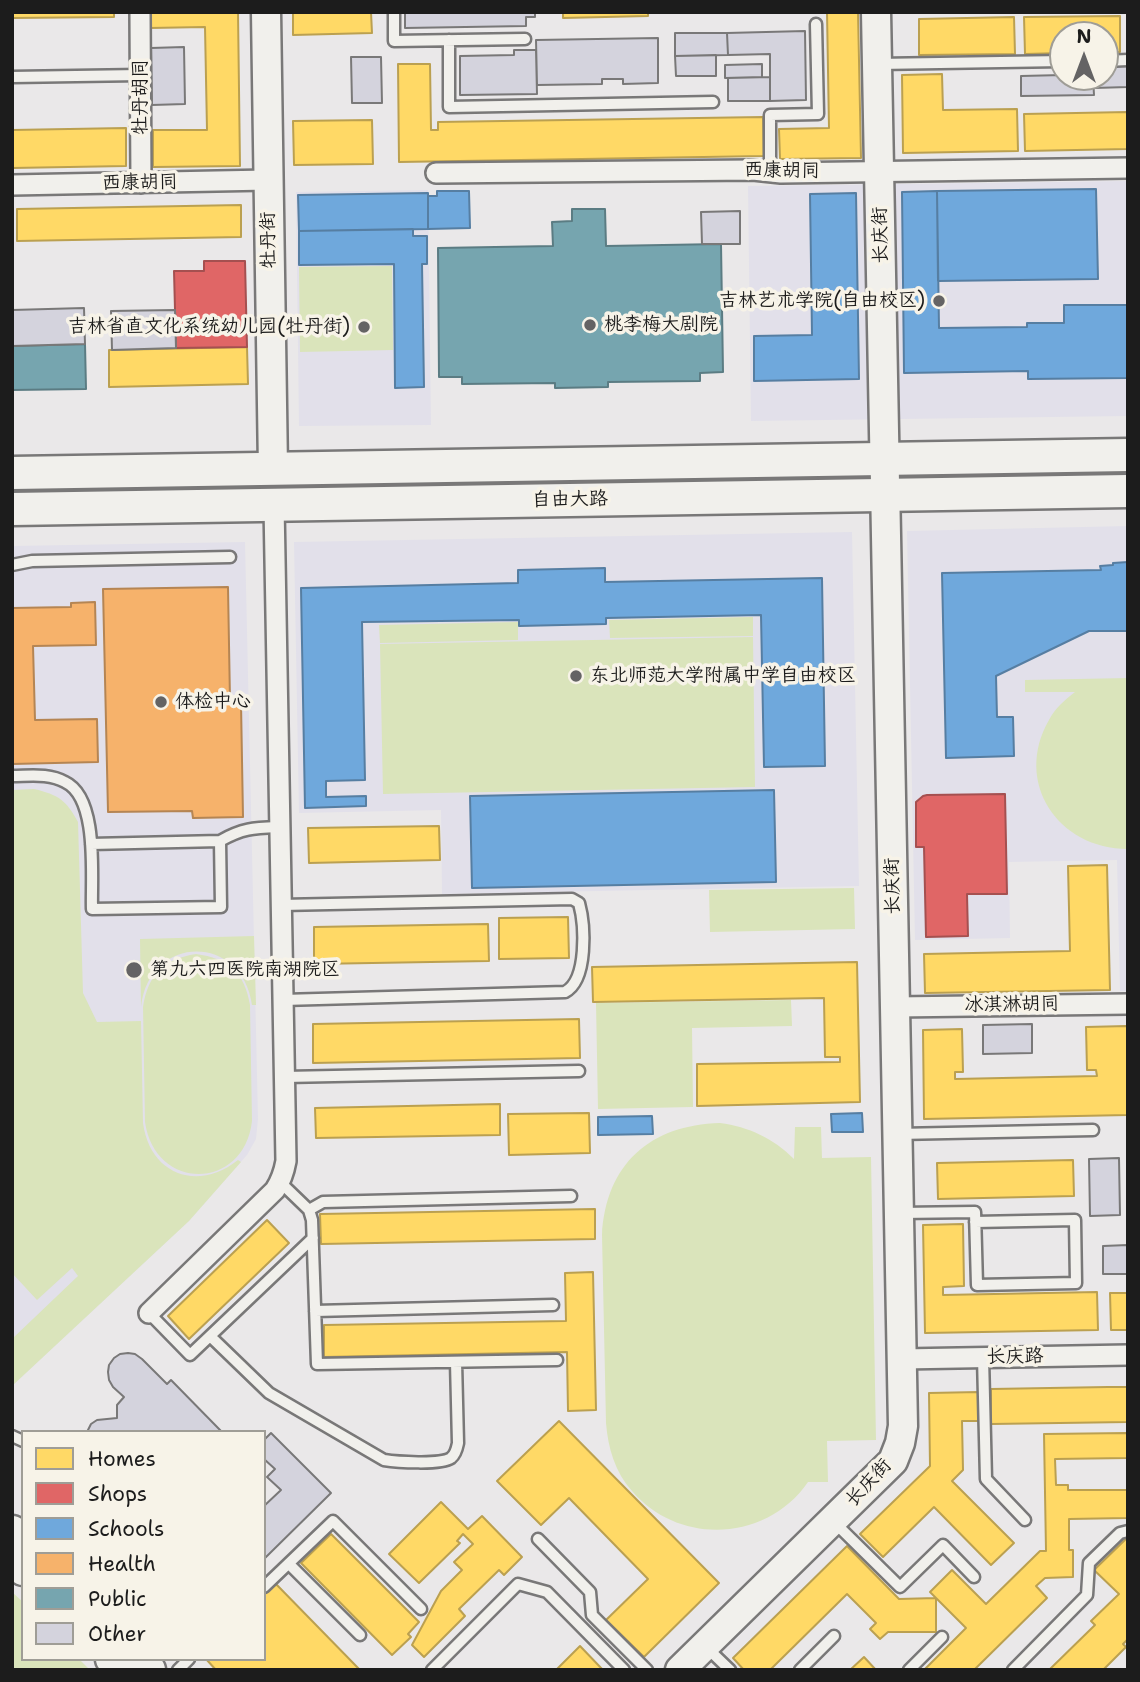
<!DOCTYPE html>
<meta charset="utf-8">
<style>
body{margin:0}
#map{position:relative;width:1140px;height:1682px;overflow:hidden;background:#eae8e9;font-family:"Shantell Sans",sans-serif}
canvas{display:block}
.frame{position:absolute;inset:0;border:14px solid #1c1c1c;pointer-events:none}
.legend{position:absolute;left:21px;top:1430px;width:245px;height:231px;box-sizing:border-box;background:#f7f3e8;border:2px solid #9f9d96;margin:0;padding:9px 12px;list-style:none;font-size:21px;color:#1c1c1c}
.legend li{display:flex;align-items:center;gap:14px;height:35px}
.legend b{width:35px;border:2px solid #9f9d96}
.north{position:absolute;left:1049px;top:21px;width:70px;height:70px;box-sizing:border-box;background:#f7f3e8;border:2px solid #9f9d96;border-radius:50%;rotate:0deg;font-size:19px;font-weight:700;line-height:28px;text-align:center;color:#1c1c1c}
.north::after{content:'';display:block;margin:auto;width:24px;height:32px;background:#646364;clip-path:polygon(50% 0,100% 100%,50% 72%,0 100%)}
</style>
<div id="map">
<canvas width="1140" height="1682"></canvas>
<div class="frame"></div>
<ul class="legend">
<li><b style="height:19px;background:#ffd966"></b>Homes</li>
<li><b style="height:19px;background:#e06666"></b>Shops</li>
<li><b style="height:19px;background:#6fa8dc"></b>Schools</li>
<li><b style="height:19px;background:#f6b26b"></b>Health</li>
<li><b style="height:19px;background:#76a5af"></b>Public</li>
<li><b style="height:19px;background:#d4d3dd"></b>Other</li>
</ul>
<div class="north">N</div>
</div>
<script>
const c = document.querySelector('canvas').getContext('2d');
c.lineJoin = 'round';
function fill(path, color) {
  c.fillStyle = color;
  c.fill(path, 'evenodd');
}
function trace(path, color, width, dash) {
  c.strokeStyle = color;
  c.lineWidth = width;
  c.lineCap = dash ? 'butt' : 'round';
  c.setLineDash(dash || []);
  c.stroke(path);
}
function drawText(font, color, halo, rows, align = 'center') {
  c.font = font + ' "Shantell Sans","LXGW WenKai TC",sans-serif';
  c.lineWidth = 7;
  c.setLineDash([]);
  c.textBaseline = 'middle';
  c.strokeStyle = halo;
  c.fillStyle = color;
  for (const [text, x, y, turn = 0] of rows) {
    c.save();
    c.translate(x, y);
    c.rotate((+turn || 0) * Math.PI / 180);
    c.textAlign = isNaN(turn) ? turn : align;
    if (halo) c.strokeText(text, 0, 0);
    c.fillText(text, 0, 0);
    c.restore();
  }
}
const built = new Path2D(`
 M1128 181V416L751 421 748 186Z
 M428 190 431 425 299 426 296 192Z
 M1128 526V991H1120L1117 860 1009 862 1010 938 915 940 907 531Z
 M852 532 859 886 442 894 441 810 299 813 294 542Z
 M245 542 258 1119 256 1139 247 1155 189 1221 12 1386V546Z`);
const green = new Path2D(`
 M392 266 393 350 300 352 299 267Z
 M753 617V636L610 638 609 620Z
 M518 622V640L380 643 379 625Z
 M753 637 755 787 383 794 380 644Z
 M1128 678V849C1058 849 1013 782 1049 720 1055 708 1065 700 1075 692H1025V680Z
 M34 789C59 795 66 800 78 822L83 993 97 1022 141 1021 143 1123C150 1175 198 1192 238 1160L241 1162 189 1221 12 1386V1339L78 1276 72 1268 37 1300 12 1273V790Z
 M854 888 855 929 710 932 709 890Z
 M254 936 256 1005H252C242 933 149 934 141 1007L140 939Z
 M196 954C228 958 245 973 250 1005L252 1121C244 1191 155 1192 145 1122L143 1007C148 975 163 959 196 954Z
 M791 1000 792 1026 692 1028 693 1107 598 1109 596 1003Z
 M720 1123C749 1127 773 1138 794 1159L795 1127H821L822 1158 871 1157 876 1440 827 1441 828 1482H808C767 1542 679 1546 632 1491 615 1472 608 1448 606 1423L602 1235C606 1164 650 1125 720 1123Z
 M12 1592 23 1602V1659H79L90 1670H12Z`);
const homes = new Path2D(`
 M12 12H114V17L12 18Z
 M150 12H238L240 166 153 167V130H207L205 27 150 28Z
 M293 12H371L372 33 293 35Z
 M563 12H648V16L563 18Z
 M827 12H858L861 158 780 159 779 129 829 128Z
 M1120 16V52H1105V35H1063V53L1025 54 1024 17Z
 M1014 17 1015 54 919 55V19Z
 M398 64H430L431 130H438V122L763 117 764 156 399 162Z
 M942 74 943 110 1017 109 1018 151 903 153 902 75Z
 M1128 112V149L1025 151 1024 114Z
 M372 120 373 164 294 165 293 121Z
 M126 128V166L12 168V130Z
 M241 205V237L17 241V209Z
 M247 347 248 384 109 387V350Z
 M439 826 440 860 309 863 308 828Z
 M1107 865 1110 990 925 993 924 954 1070 951 1068 866Z
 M568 917 569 958 499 959V918Z
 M488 924 489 961 314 964V927Z
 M857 962 860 1102 697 1106V1064L840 1062V1057H825L824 998 593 1002 592 967Z
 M579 1019 580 1058 313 1063V1024Z
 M1127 1026 1128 1115 924 1119 923 1030 962 1029 963 1072H955V1079L1097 1076 1096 1070H1087L1086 1027Z
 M500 1104V1135L316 1138 315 1108Z
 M589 1113 590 1153 509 1155 508 1114Z
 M1073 1160 1074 1196 938 1199 937 1163Z
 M595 1209V1239L321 1244 320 1214Z
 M267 1220 289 1243 189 1339 168 1316Z
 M963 1224 964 1286 943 1287V1295L1097 1292 1098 1330 925 1333 923 1225Z
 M593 1272 596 1410 568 1411 567 1352 324 1357V1325L566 1321 565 1273Z
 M1110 1293H1128V1330H1111Z
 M1108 1387H1128V1422L991 1424V1389Z
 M979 1392 980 1421H962L963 1470 952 1481 1014 1543 991 1565 934 1507 883 1557 860 1534 930 1466 929 1393Z
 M559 1421 719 1583 644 1657 606 1620 648 1579 569 1498 541 1525 497 1481Z
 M1128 1433V1458L1055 1459 1056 1485H1068V1490H1128V1518L1069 1519V1550H1073V1577L1045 1578 1036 1586 1047 1598 974 1670H924L966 1628 930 1592 952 1570 986 1604 1040 1551H1046L1044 1434Z
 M441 1502 468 1529 482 1516 522 1557 504 1575 499 1570 459 1609 465 1616 424 1657 412 1645 441 1591 462 1570 454 1562 473 1544 463 1534 457 1541 460 1543 419 1583 389 1554Z
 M331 1534 419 1622 408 1634 411 1637 392 1655 301 1563Z
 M1128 1537V1639L1123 1644 1126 1647 1103 1670H1049L1095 1625 1091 1621 1119 1594 1094 1570Z
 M847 1546 899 1599 936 1598V1632H888L880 1639 870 1629 876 1623 847 1594 770 1670H744L733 1658Z
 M275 1583 360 1670H216L206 1659H264V1594Z
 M580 1646 603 1670H556Z
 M864 1657 876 1670H850Z`);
const shops = new Path2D(`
 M204 261H245L247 347 176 348 174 271H204Z
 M1005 794 1007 894H967L968 936 926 937 924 847H916V802L923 796 927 795Z`);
const schools = new Path2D(`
 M1096 189 1098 279 938 281 937 191Z
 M437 191H469L470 228 428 229V196H437Z
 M937 191 939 328 1027 327V323H1064V305H1128V378L1028 379V371L904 373 902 192Z
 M428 193V229L299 231 298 195Z
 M856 193 859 379 754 381V336L812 335 810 194Z
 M413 229V236H427V264H422L424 387 395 388 394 264 299 265V231Z
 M1128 562V631H1089L996 676 997 717H1013L1014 756 946 758 942 573 1101 570 1100 566 1113 565V563Z
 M605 568V582L822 578 825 766 764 767 761 615 606 618V624L519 626V620L362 622 365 780 326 781V797L366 796V806L305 808 301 588 518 583V570Z
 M774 790 776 882 472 888 470 796Z
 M862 1113 863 1132H832L831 1114Z
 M652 1116 653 1134 598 1135V1117Z`);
const health = new Path2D(`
 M228 587 230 701H217V703H241L243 817 193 818 192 811 108 812 103 589Z
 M95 602 96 645 33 646 35 720 97 719 98 762 12 764V608L71 607V603Z`);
const public = new Path2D(`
 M572 209H605L606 246 721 244 723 372 700 373V381L608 382V387L555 388V383L462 384V377H439L438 248 553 246 552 222 572 221Z
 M85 344 86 389 12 390V346Z`);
const building = new Path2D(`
 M405 12H535V17H526V26L405 28Z
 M805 31 806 100 770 101V54L728 55 727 33Z
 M675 33H727L728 55 675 56Z
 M658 38V83L623 84V79H602V84L537 85 536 40Z
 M184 47 185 104 152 105 151 48Z
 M514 50H536L537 94 460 95V56L514 55Z
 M716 55V76H676L675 56Z
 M351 57H381L382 103H352Z
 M762 64V77L725 78V65Z
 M1105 66H1128V87L1094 88 1093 77H1105Z
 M1063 75V77H1093L1094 95 1021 96V76Z
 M770 77V101H728V78Z
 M740 211V244H702L701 212Z
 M84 308 85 344 12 346V310Z
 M175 310 176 348 112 350 111 311Z
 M1032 1024V1053L983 1054V1025Z
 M1119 1158 1120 1215 1090 1216 1089 1159Z
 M1128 1245V1274H1103V1246Z
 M128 1353 135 1354 142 1359 167 1384 171 1380 221 1431 87 1432 91 1424 97 1420 117 1418V1405L124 1397 113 1387 109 1380 108 1372 109 1365 114 1358 120 1354Z
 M271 1433 331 1493 264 1559V1506L281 1490 267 1477 275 1469 264 1459V1440Z`);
const lane = new Path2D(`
 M394 12V41L525 39
 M449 40V107L713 102
 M1105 61 1128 60
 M878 64 1063 61
 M12 77 140 75
 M770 172V115L818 114 816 24
 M12 565 32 561 230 557
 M12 776C30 776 49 773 65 782 99 798 91 877 92 909L221 907 220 841 91 844
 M220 841C243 828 254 828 280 827
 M281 905 572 899 579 903C585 925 588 980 565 992L283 1000
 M285 1077 579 1071
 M898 1134 1093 1130
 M280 1182 309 1210 312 1220 317 1364 557 1360
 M309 1210 323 1202 571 1196
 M900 1213 975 1212 977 1285 1076 1283 1075 1220 975 1222
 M315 1311 553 1305
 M149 1313 190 1355 313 1238
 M210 1336 269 1393 384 1460C396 1462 441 1465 451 1458 456 1454 457 1448 458 1443L456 1362
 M983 1357 986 1479 1025 1520
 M12 1436 23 1441
 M833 1521 900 1587 943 1545 974 1577
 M538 1539 590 1592 592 1615 647 1670
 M289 1564 360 1635
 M264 1587 333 1521 421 1609
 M705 1646 730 1670
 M178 1670 189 1659
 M432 1670 518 1584 547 1592 624 1670
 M800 1670 834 1636
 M909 1670 942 1637
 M1013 1670 1087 1595 1089 1563 1120 1533 1128 1531`);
const street = new Path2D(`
 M140 12 141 183
 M436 173 753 170 781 173 1128 168
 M12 185 268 180
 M895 1007 1128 1004
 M149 1313 275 1190C281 1181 284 1172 286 1161L274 505
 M902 1359 1128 1355`);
const secondary = new Path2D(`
 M266 12 273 469
 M680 1670 893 1461 900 1443 903 1426 876 12`);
const primary = new Path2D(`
 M12 473 1128 455
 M12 509 1128 491
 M12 1532 23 1542
 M12 1558 23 1569
 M112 1659 122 1670
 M139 1659 149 1670`);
const markers = [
 [939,301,7,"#646364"],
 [590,325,7,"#646364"],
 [364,327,7,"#646364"],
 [576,676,7,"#646364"],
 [161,702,7,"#646364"],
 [134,970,9,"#646364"]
];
const streetNames = [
 ["牡丹胡同",141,97,-90],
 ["西康胡同",782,171,1],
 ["西康胡同",140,183,-1],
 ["长庆街",881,235,-91],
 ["牡丹街",269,240,-91],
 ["自由大路",570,500,-1],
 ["长庆街",893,886,-91],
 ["冰淇淋胡同",1012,1005,-1],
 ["长庆路",1015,1357,-1],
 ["长庆街",869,1483,-47]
];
const poiNames = [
 ["吉林艺术学院(自由校区)",925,301,"right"],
 ["桃李梅大剧院",604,325],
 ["吉林省直文化系统幼儿园(牡丹街)",350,327,"right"],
 ["东北师范大学附属中学自由校区",590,676],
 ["体检中心",175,702],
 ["第九六四医院南湖院区",150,970]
];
fill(built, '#e2e0ea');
fill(green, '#dae4bb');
fill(homes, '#ffd966');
trace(homes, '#bba050', 2);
fill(shops, '#e06666');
trace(shops, '#a55050', 2);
fill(schools, '#6fa8dc');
trace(schools, '#567ea2', 2);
fill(health, '#f6b26b');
trace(health, '#b58553', 2);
fill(public, '#76a5af');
trace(public, '#5b7c83', 2);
fill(building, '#d4d3dd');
trace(building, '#797878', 2);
trace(lane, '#797878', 15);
trace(street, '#797878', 24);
trace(secondary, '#797878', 33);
trace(primary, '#797878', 37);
trace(lane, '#f1f0ec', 10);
trace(street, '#f1f0ec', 19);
trace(secondary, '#f1f0ec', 28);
trace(primary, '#f1f0ec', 32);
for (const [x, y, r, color] of markers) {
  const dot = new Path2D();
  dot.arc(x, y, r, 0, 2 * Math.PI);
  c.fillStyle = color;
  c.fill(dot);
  trace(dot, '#f7f3e8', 2.5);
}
drawText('19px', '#1c1c1c', '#f7f3e8', streetNames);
drawText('19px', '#1c1c1c', '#f7f3e8', poiNames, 'left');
</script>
